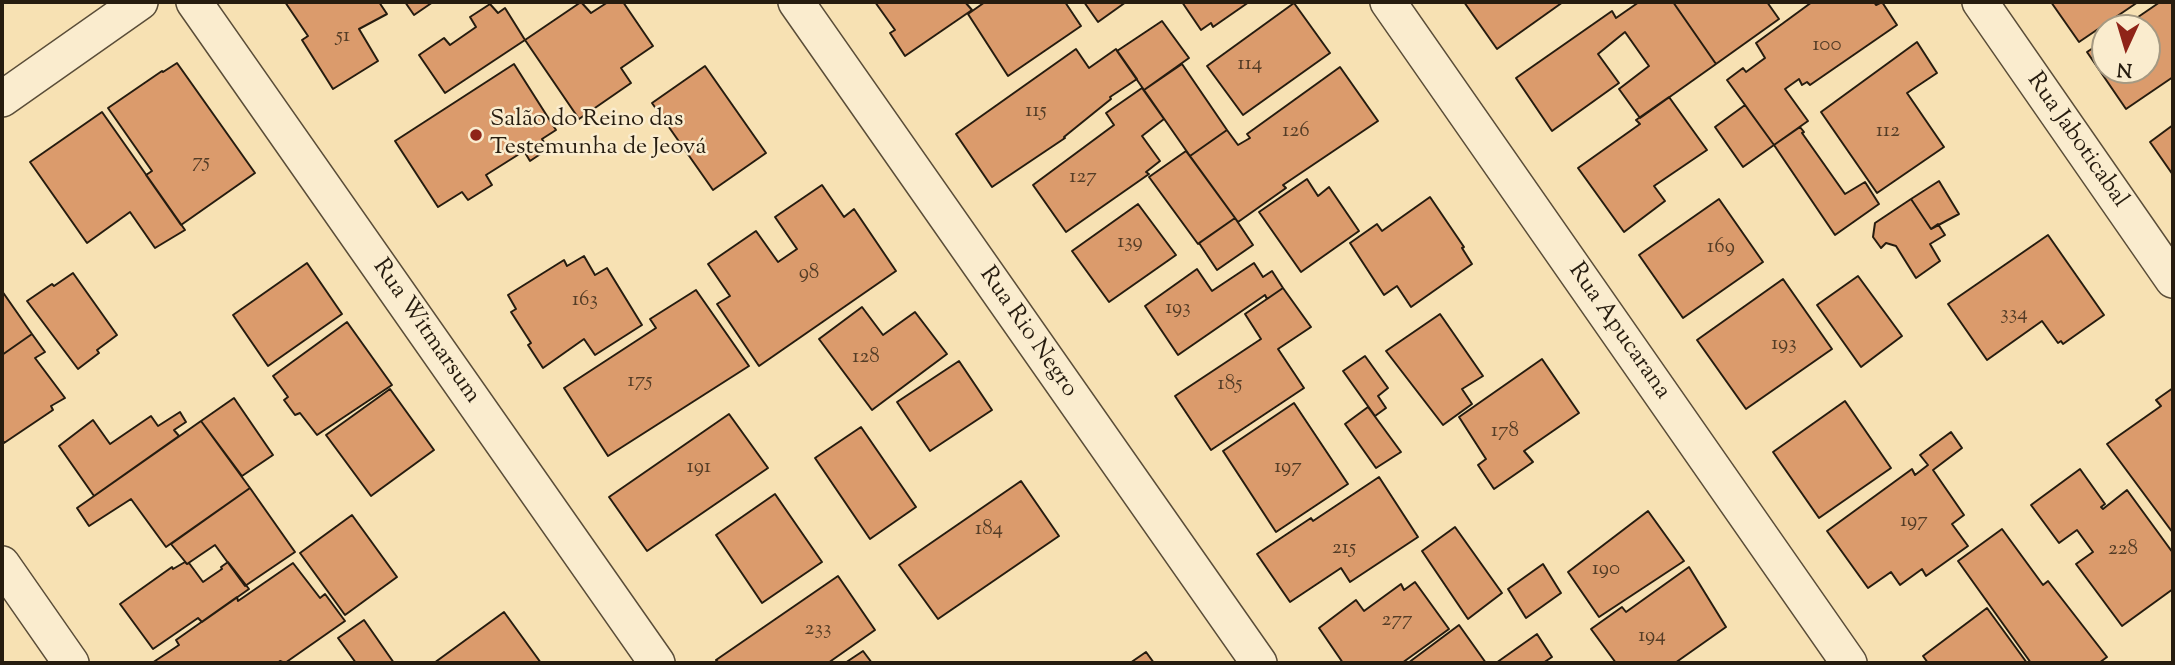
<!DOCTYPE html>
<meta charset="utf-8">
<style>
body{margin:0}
#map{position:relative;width:2175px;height:665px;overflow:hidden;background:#f7e1b3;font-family:"Sorts Mill Goudy",serif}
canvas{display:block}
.frame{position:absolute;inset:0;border:4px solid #261c0f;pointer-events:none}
.north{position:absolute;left:2091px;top:14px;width:70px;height:70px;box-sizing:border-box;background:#faecce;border:2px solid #a59982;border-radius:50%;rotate:184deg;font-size:19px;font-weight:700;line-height:28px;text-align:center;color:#261c0f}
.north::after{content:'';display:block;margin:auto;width:24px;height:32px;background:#8f2418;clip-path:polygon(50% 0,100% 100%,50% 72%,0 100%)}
</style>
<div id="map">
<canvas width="2175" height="665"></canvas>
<div class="frame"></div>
<div class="north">N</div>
</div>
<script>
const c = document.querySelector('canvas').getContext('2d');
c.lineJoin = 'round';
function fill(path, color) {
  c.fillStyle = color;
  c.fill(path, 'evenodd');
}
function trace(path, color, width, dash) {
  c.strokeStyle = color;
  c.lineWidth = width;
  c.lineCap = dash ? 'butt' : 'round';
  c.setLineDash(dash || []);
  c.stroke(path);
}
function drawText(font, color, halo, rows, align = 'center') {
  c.font = font + ' "Sorts Mill Goudy",serif';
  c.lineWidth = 5;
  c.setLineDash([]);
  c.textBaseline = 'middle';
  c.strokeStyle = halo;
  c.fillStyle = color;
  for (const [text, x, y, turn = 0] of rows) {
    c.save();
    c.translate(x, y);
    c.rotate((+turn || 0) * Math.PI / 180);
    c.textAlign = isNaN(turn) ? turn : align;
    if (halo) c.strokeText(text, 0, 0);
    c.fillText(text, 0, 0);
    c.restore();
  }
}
const building = new Path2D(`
 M285 2H379L387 14 359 29 378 61 333 89 302 40 308 36Z
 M405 2H433L414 15Z
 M581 2 591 13 608 2H623L653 46 621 68 631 83 579 119 525 40Z
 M875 2H965L972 10 905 56 890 33 895 30Z
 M985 2H1065L1081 26 1008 76 968 14Z
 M1084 2H1126L1098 22Z
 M1182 2H1249L1213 27 1211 23 1201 30Z
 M1464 2H1563L1497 49Z
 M1639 2H1673L1716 64 1640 118 1619 89 1649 66 1625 32 1598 54 1619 83 1552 131 1516 78 1612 11 1616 18Z
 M1673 2H1767L1779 19 1716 64Z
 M1812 2H1874L1876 5 1882 2 1897 25 1810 85 1807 82 1802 85 1799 79 1785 89 1808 121 1774 145 1727 80 1743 68 1746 72 1765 58 1756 43Z
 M2051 2H2138L2079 42Z
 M2160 2H2173V77L2126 109 2087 52 2105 40V70H2147V28H2122Z
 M1294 3 1330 53 1243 115 1207 66Z
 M490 4 498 13 505 8 525 40 445 93 419 55 444 38 450 45 476 27 470 17Z
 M1162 21 1189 58 1144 90 1117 51Z
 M1917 42 1937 73 1907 93 1944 147 1877 193 1821 112Z
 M1076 49 1089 68 1116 49 1137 79 1110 97 1111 99 1064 137 1065 138 992 187 956 134Z
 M177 63 255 173 181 225 146 175 152 171 108 108 162 71 163 72Z
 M514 64 556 130 542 139 548 149 530 161 524 151 486 175 492 185 468 200 462 192 438 207 395 141Z
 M1182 64 1227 130 1190 156 1144 90Z
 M705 66 766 153 713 190 652 103Z
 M1340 67 1378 121 1283 185 1286 188 1238 222 1190 156 1227 130 1238 145 1250 138 1247 134Z
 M1142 88 1164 119 1142 136 1160 161 1146 172 1149 174 1066 232 1033 185 1114 125 1106 113Z
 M1669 97 1707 150 1654 186 1665 201 1624 232 1578 168 1640 124 1636 120Z
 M1745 105 1774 145 1743 167 1715 127Z
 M102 112 185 230 155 248 130 212 87 243 30 162Z
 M2173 125V175L2150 142Z
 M1800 127 1804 132 1802 133 1845 194 1865 182 1879 204 1835 235 1774 145Z
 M1186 151 1235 218 1198 244 1149 177Z
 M1307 179 1318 196 1329 187 1359 231 1301 272 1259 212Z
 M1939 181 1959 214 1931 229 1911 199Z
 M822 185 844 217 854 209 896 271 759 366 717 304 730 296 708 264 756 231 778 262 797 249 775 217Z
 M1430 197 1464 247 1462 248 1472 264 1411 307 1397 286 1384 295 1350 243 1377 224 1382 231Z
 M1719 199 1763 262 1683 318 1639 255Z
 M1911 199 1931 229 1938 224 1945 235 1930 244 1940 261 1916 278 1896 246 1886 243 1881 248 1873 237 1875 223Z
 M1138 204 1176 255 1109 302 1072 251Z
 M1235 218 1253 245 1217 270 1199 243Z
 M2048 235 2104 315 2063 344 2061 341 2058 343 2042 321 1987 360 1948 304Z
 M584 256 595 275 607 268 642 325 595 355 584 339 543 368 528 345 531 343 511 312 516 309 508 295 564 260 567 266Z
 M307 263 342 314 268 366 233 315Z
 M1254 263 1263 277 1272 271 1283 288 1267 299 1265 295 1178 355 1145 306 1197 269 1212 291Z
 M73 273 117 335 97 350 99 353 78 369 27 301 52 284 54 286Z
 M1858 276 1902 336 1861 367 1817 305Z
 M1783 279 1832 349 1746 409 1697 340Z
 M1283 288 1311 327 1278 349 1304 388 1211 450 1175 396 1261 339 1245 314Z
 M696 290 749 366 608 456 564 388 656 328 650 319Z
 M2 291 32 334 2 355Z
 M862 307 883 335 915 312 947 354 872 410 819 339Z
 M1440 314 1483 376 1462 389 1472 404 1443 425 1386 351Z
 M347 322 392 385 317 435 300 413 295 415 284 400 288 397 273 376Z
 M32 334 45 352 35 358 65 398 51 406 53 410 4 443 2 438V355Z
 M1365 356 1388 388 1378 396 1386 408 1375 416 1343 371Z
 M1542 359 1579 413 1524 451 1533 462 1494 489 1478 465 1486 459 1459 417Z
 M959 361 992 410 930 451 897 402Z
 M2173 388V533L2107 444 2161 406 2156 400Z
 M390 389 434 450 371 496 326 435Z
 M234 398 273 455 242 476 201 421Z
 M1845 401 1891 468 1819 518 1773 452Z
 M1294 403 1348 484 1276 532 1223 451Z
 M1368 407 1401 452 1376 468 1345 424Z
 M180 412 186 422 174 430 179 436 94 496 59 446 93 420 110 444 151 416 158 426Z
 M729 414 768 468 647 551 609 497Z
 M201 421 250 488 166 547 131 499 89 526 77 508Z
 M861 427 916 507 870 539 815 458Z
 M1951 432 1962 448 1933 470 1964 515 1952 524 1968 546 1926 576 1922 569 1900 585 1891 572 1868 588 1827 531 1912 469 1915 475 1928 465 1920 455Z
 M2080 469 2105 504 2101 507 2103 509 2127 490 2173 553V589L2122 626 2076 564 2093 552 2077 530 2059 543 2031 505Z
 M1379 477 1418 537 1350 582 1341 568 1290 602 1257 554 1311 518 1313 521Z
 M1021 481 1059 536 938 619 899 565Z
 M250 488 295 552 245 586 215 545 187 564 171 544Z
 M775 494 822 562 762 603 716 535Z
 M1648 511 1684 561 1599 617 1568 572Z
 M352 515 397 577 345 615 300 553Z
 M1455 527 1502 593 1468 619 1422 551Z
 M2002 529 2043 585 2048 581 2107 657 2099 663H2031L1958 561Z
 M185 562 187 564 189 563 203 582 222 569 221 567 228 562 249 589 202 622 198 618 153 649 120 604 172 567 173 569Z
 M293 563 320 598 325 594 345 621 285 663 280 661 277 663H152L179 645 176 640 237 597 238 601Z
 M1543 564 1561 593 1526 618 1508 589Z
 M1689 567 1726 627 1675 663H1616L1591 629 1622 607 1626 612Z
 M838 576 875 630 828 663H719L716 660Z
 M1415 582 1449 629 1402 663H1343L1319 628 1356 600 1364 611 1401 584 1404 590Z
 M1987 608 2027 663H1928L1923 656Z
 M504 612 541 663H434Z
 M364 620 394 663H356L338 638Z
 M1459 625 1486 663H1408Z
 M1537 634 1552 657 1543 663H1496Z
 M863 651 872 663H845Z
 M1146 652 1154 663H1130Z`);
const street = new Path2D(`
 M194 2 657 663
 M796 2 1259 663
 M1388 2 1849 663
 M1980 2 2173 280
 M2 99 140 2
 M2 564 71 663`);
const markers = [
 [476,135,7,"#8f2418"]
];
const numberNames = [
 ["51",343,37],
 ["100",1827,46],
 ["114",1250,65],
 ["115",1036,112],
 ["126",1296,132],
 ["112",1888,132],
 ["75",201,163],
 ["127",1083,178],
 ["139",1130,243],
 ["169",1721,248],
 ["98",809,274],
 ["163",585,301],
 ["193",1178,309],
 ["334",2014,315],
 ["193",1784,345],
 ["128",866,358],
 ["175",640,382],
 ["185",1230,385],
 ["178",1505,432],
 ["191",699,468],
 ["197",1288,468],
 ["197",1914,522],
 ["184",989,530],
 ["215",1344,549],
 ["228",2123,550],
 ["190",1606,570],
 ["277",1397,621],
 ["233",818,630],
 ["194",1652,637]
];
const poiNames = [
 ["Salão do Reino das",490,121],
 ["Testemunha de Jeová",490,149]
];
const streetNames = [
 ["Rua Jaboticabal",2076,141,55],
 ["Rua Witmarsum",425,332,55],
 ["Rua Apucarana",1618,332,55],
 ["Rua Rio Negro",1027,333,55]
];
fill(building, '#db9b6c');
trace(building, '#261c0f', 2);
trace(street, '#5a4d38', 38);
trace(street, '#faecce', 35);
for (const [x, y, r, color] of markers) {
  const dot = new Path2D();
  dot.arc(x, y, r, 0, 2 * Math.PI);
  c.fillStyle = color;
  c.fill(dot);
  trace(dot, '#faecce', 2.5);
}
drawText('21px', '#533c26', null, numberNames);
drawText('24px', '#261c0f', '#faecce', poiNames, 'left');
drawText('24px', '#261c0f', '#faecce', streetNames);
</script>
